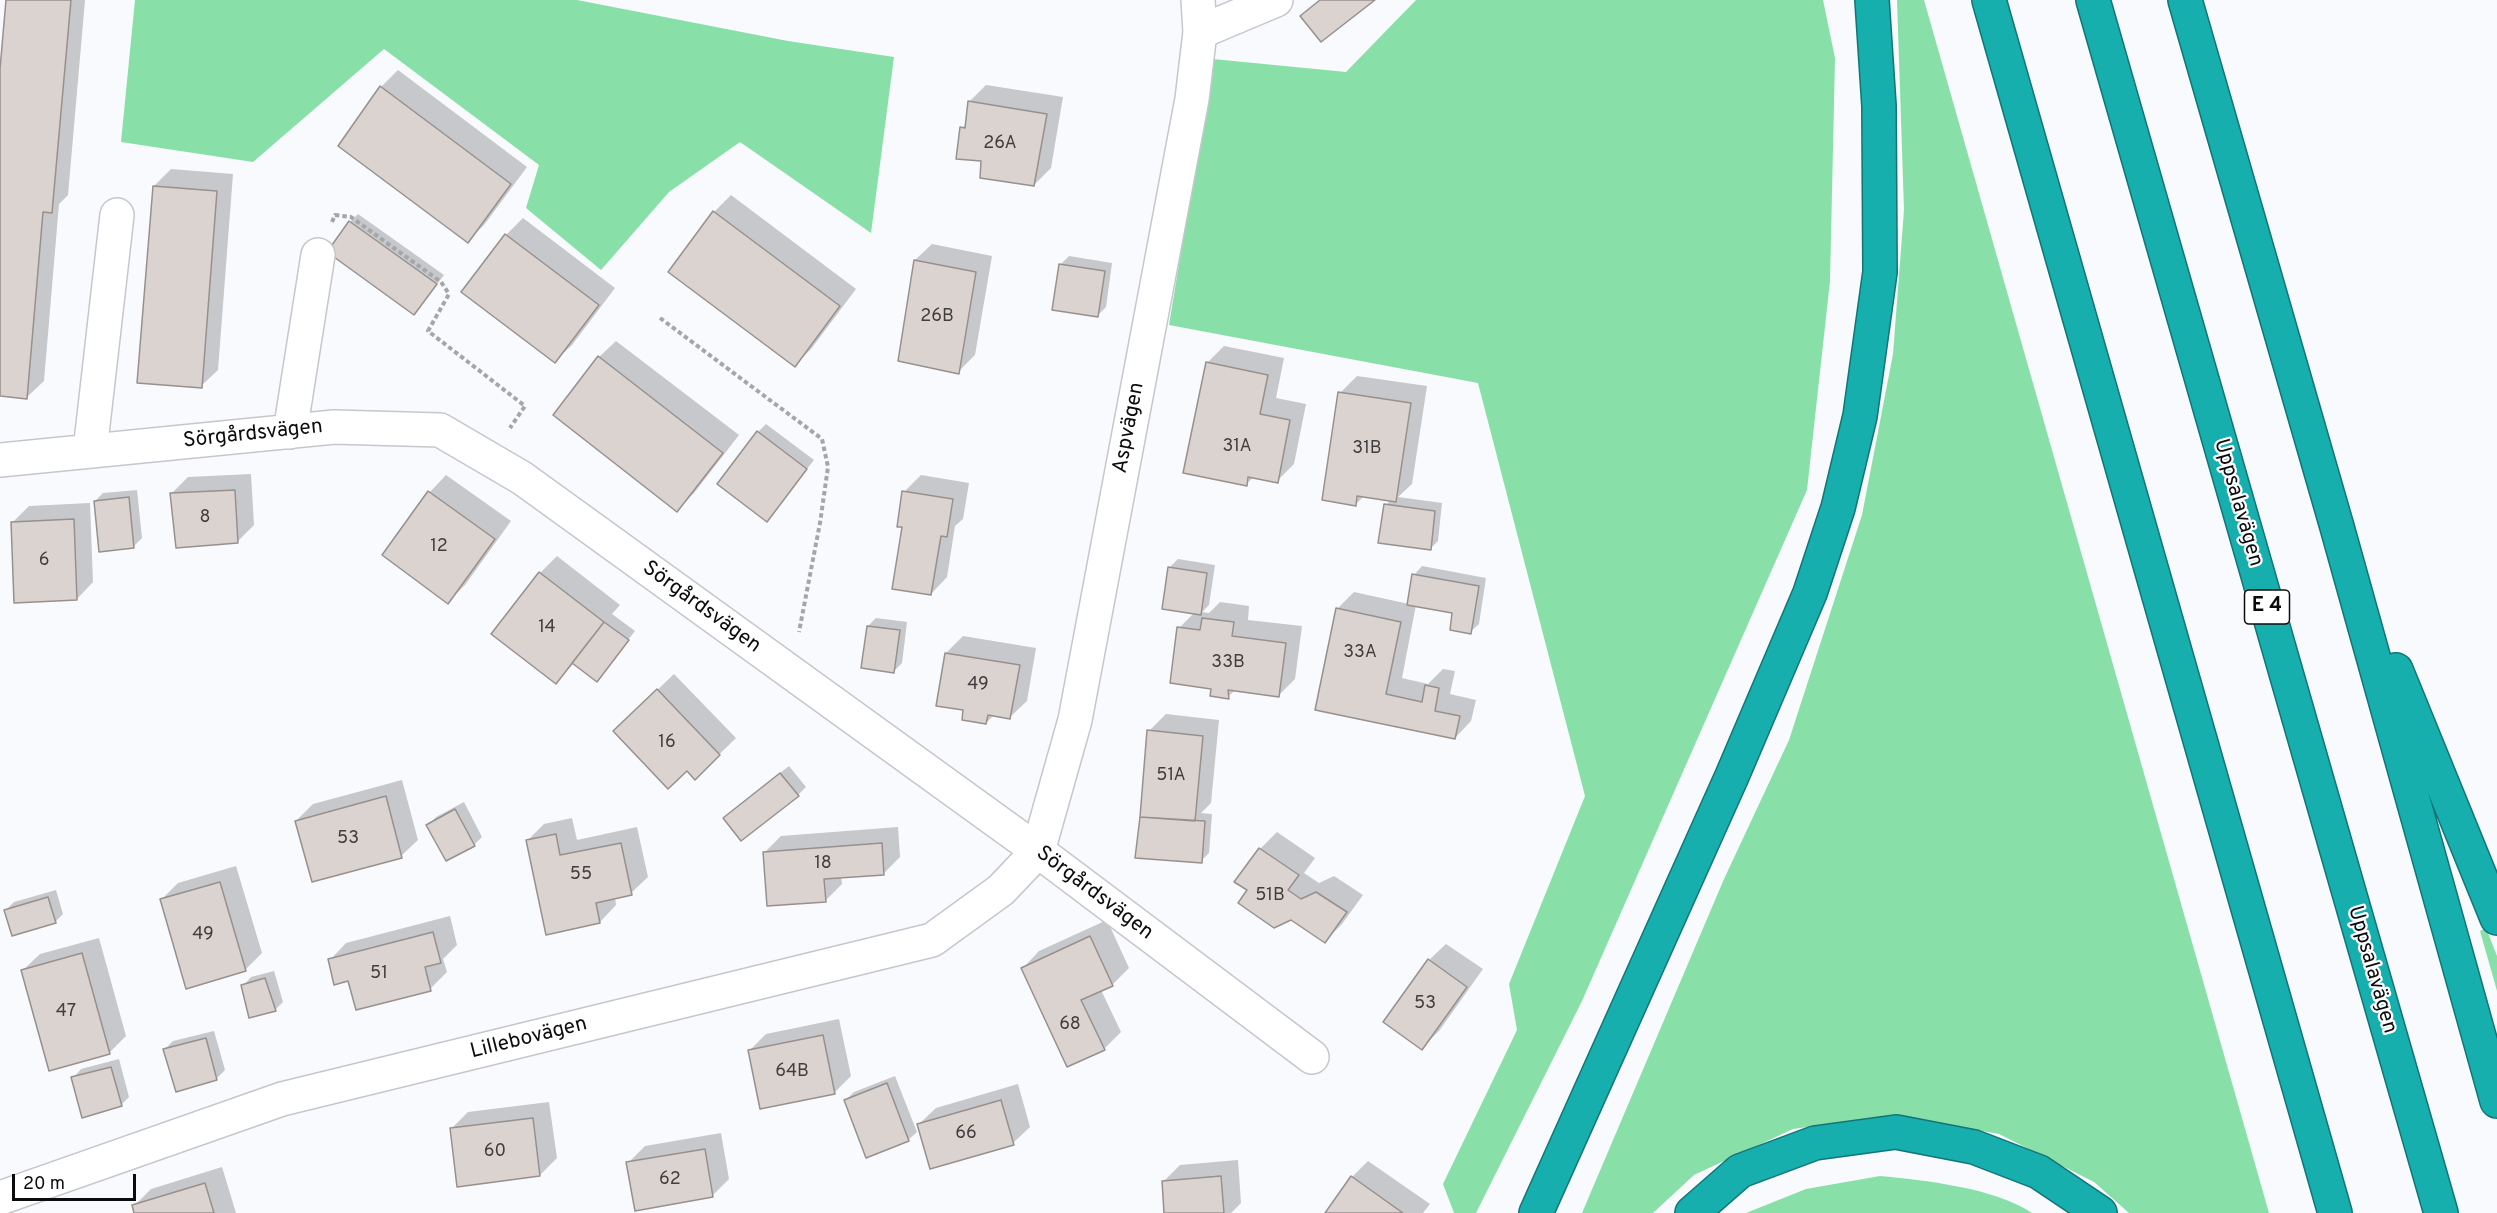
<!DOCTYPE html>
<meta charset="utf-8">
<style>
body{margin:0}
#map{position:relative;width:2497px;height:1213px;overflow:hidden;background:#f8fafe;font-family:Overpass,sans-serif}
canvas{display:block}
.scale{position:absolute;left:12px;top:1174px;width:124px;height:27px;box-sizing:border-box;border:3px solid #0c0c0e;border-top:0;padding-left:8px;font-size:18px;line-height:21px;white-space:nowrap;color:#0c0c0e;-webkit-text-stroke:4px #fff;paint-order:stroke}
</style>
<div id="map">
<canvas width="2497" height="1213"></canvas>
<div class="scale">20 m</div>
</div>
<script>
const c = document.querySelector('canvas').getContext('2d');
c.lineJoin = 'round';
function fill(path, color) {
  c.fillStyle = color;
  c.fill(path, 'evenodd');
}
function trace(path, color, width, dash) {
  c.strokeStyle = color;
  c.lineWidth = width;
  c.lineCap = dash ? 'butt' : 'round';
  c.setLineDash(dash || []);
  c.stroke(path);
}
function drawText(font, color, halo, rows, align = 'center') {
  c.font = font + ' Overpass,sans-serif';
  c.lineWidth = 4.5;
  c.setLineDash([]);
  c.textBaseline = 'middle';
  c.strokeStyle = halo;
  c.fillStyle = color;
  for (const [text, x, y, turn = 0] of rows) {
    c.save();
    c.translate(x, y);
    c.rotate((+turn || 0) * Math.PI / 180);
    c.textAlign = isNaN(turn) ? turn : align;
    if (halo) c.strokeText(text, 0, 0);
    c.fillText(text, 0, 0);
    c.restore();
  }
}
const green = new Path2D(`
 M135 0H577L788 41 894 57 871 233 740 142 669 192 601 270 526 208 539 165 384 49 253 162 121 142Z
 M1416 0H1823L1835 58 1830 281 1807 490 1582 1001 1476 1213H1454L1443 1184 1517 1030 1509 984 1585 796 1478 383 1169 325 1213 59 1346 72Z
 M1897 0H1924L2269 1213H2129L2094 1182 1999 1134 1894 1115 1793 1129 1694 1175 1653 1213H1582L1724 879 1789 740 1862 515 1893 354 1904 210Z
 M2486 928 2497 956V991L2480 931Z
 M1880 1176C1923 1180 1996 1188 2032 1213H1746L1806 1189Z`);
const shadow = new Path2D(`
 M7 0H85L68 195 59 204 44 381 27 397 0 395V85Z
 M398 70 527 167 484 225 468 241 340 146 381 87Z
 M986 85 1063 97 1051 168 1034 185 983 160 962 128 967 123 970 101Z
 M171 169 233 174 218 370 201 386 154 186Z
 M731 195 856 289 811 349 795 365 714 212Z
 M358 214 444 275 414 314 350 222Z
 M523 218 615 288 572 345 555 361 463 291 506 235Z
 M932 244 992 256 975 355 958 372 915 260Z
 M1069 256 1112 263 1106 307 1097 316 1054 309 1061 264Z
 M616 341 739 435 694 493 677 510 599 357Z
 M1224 346 1284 358 1276 398 1306 404 1294 464 1277 481 1254 477 1246 484 1207 363Z
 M1357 376 1427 386 1412 484 1398 497 1442 503 1438 541 1430 549 1386 505 1391 500 1364 496 1355 505 1340 393Z
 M766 424 814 460 767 520 758 432Z
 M251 474 254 525 238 541 171 494 188 477Z
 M446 475 511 521 465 585 448 602 384 554 430 492Z
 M921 475 969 483 963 519 955 526 947 577 931 594 904 526V492Z
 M137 490 142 538 134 546 95 501 103 493Z
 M90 503 93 582 77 599 12 523 29 506Z
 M557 556 620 605 612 614 635 631 597 680 574 663 556 682 540 573Z
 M1178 559 1215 565 1209 605 1202 612 1209 613 1220 602 1249 606 1248 620 1302 626 1295 679 1279 695 1235 690 1228 697 1213 687 1179 628 1194 613 1170 567Z
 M1422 566 1486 578 1479 624 1470 632 1454 612 1416 605 1402 678 1428 684 1443 669 1455 671 1450 694 1476 700 1471 721 1455 738 1317 709 1337 609 1354 592 1409 604 1414 575Z
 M876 618 907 622 902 663 894 671 868 626Z
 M963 636 1036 648 1027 701 1010 717 994 715 986 723 965 709 946 653Z
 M674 674 736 738 695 778 632 714Z
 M1166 714 1219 720 1211 803 1201 813 1212 814 1209 853 1201 861 1149 731Z
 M789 766 806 787 798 795 733 810Z
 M402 780 418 840 401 856 296 821 313 804Z
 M464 802 482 837 474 845 428 825 436 817Z
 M572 818 577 840 637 827 648 877 631 893 615 897 616 905 600 922 528 840 544 824Z
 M898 827 900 857 883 874 841 876 842 884 825 901 764 853 781 836Z
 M1277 832 1315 858 1304 873 1319 883 1334 876 1363 895 1342 924 1325 941 1249 890 1260 849Z
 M236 866 262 953 245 970 162 899 178 883Z
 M56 890 63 914 55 922 6 910 14 902Z
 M450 916 457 945 443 959 447 972 430 989 349 979 330 960 346 943Z
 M1107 920 1129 968 1112 985 1101 990 1121 1032 1104 1049 1023 968 1039 951Z
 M99 938 126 1036 110 1052 50 1069 23 970 40 954Z
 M1446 944 1483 969 1439 1031 1422 1048 1429 960Z
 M274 971 283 1002 275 1010 243 986 251 977Z
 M839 1019 851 1076 834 1093 750 1050 766 1034Z
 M214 1031 225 1070 216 1079 165 1049 173 1041Z
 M119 1059 129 1097 121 1105 73 1078 81 1069Z
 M895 1076 917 1132 908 1140 846 1100 854 1092Z
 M1018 1084 1030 1127 1013 1143 919 1124 936 1108Z
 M549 1102 557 1158 540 1175 451 1129 468 1112Z
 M721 1133 729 1179 713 1195 636 1209 628 1163 645 1146Z
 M1238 1160 1241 1203 1231 1213H1166L1163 1182 1180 1165Z
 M1368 1161 1430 1204 1423 1213H1327L1352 1177Z
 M222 1167 236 1213H136L134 1206 151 1189Z`);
const building = new Path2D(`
 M6 0H71L52 213 43 212 27 399 0 396V69Z
 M1320 0H1375L1321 42 1300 16Z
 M380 86 511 184 468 243 338 146Z
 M968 101 1047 114 1034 186 980 178 981 161 956 159 960 127 965 128Z
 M153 186 217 191 202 388 137 383Z
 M713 211 840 306 795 367 668 272Z
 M349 221 437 284 414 315 327 252Z
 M505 234 599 305 555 363 461 292Z
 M914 260 976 272 959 374 898 361Z
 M1059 264 1105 271 1098 317 1052 310Z
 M598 356 723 453 677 512 553 415Z
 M1206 362 1268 375 1260 414 1290 420 1278 483 1248 477 1247 486 1183 473Z
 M1338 392 1411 403 1396 502 1357 496 1356 506 1322 500Z
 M757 431 807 469 767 522 717 484Z
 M235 490 238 543 176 548 170 493Z
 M428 491 495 539 448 604 382 555Z
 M902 491 953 499 947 537 941 536 931 595 892 589 902 527H897Z
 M129 497 134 548 99 552 94 501Z
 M1384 504 1435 511 1431 550 1378 543Z
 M74 519 77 600 14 603 11 522Z
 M1168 567 1207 573 1201 615 1162 609Z
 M539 572 604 622 556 684 491 634Z
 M1412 574 1479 586 1471 634 1450 630 1452 613 1407 605Z
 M1336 608 1401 622 1386 694 1422 702 1425 685 1439 688 1435 711 1460 716 1455 739 1315 710Z
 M1202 618 1234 622 1232 636 1286 643 1279 697 1228 690 1229 699 1210 696 1211 689 1170 683 1177 627 1200 630Z
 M604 622 629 640 597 682 572 663Z
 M867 626 900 630 894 673 861 668Z
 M945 653 1020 665 1010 719 988 715 986 724 962 720 963 710 936 706Z
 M657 689 720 755 695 780 687 771 668 789 613 731Z
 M1147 730 1203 736 1195 821 1140 817Z
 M780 773 799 796 741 841 723 818Z
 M386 796 402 858 312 882 295 821Z
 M455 809 475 846 446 861 426 825Z
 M1140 817 1205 821 1202 863 1135 858Z
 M556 834 560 855 621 843 632 895 596 903 600 923 546 935 526 840Z
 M882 843 884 875 824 879 826 902 767 906 763 852Z
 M1259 848 1299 875 1288 890 1301 899 1316 892 1347 912 1325 943 1291 920 1274 928 1238 903 1247 890 1234 882Z
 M220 882 246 971 186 989 160 899Z
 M48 897 56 923 12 936 4 910Z
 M433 932 441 963 425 967 431 991 356 1010 348 981 334 985 328 959Z
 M1090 936 1113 986 1081 1000 1105 1050 1067 1067 1021 968Z
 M82 953 110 1054 49 1071 21 970Z
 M1428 959 1467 987 1422 1050 1383 1022Z
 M265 978 276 1011 249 1018 241 985Z
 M823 1035 835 1094 760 1109 748 1050Z
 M206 1038 217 1080 176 1092 163 1049Z
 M111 1067 122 1106 82 1118 71 1077Z
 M887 1083 909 1141 866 1158 844 1100Z
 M1001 1100 1014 1145 930 1169 917 1124Z
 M533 1118 540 1176 457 1187 450 1128Z
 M705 1149 713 1197 635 1211 626 1162Z
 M1221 1176 1224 1213H1164L1162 1181Z
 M1351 1176 1403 1213H1325Z
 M205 1183 214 1213H134L132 1205Z`);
const path = new Path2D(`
 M332 222 335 215 351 217 441 282 449 294 428 331 525 406 510 428
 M660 318 822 439 828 467 820 523 799 632`);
const minor = new Path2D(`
 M1200 32 1276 0
 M290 432 318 255
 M90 451 117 215
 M0 460 334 427 440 430 522 478 1038 851 1312 1057
 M0 1198 282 1099 932 940 1001 890 1038 851 1075 720 1192 99 1200 32 1198 0`);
const highway = new Path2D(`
 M1989 0 2335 1213
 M2093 0 2441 1213
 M2185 0 2337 527 2497 1101
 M2396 670 2497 918
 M1536 1213 1732 776 1810 593 1838 508 1860 416 1880 272 1879 106 1872 0
 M1692 1213 1740 1171 1815 1143 1896 1132 1974 1147 2039 1172 2100 1213`);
const numberNames = [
 ["26A",1000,144],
 ["26B",937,317],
 ["31A",1237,447],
 ["31B",1367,449],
 ["8",205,518],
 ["12",439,547],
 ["6",44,561],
 ["14",547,628],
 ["33A",1360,653],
 ["33B",1228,663],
 ["49",978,685],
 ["16",667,743],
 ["51A",1171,776],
 ["53",348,839],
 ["18",823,864],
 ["55",581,875],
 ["51B",1270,896],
 ["49",203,935],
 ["51",379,974],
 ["53",1425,1004],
 ["47",66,1012],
 ["68",1070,1025],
 ["64B",792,1072],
 ["66",966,1134],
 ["60",495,1152],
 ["62",670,1180]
];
const shields = [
 [2267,607,45]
];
const shieldNames = [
 ["E 4",2267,607]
];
const streetNames = [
 ["Aspvägen",1130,428,-79],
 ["Sörgårdsvägen",253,435,-6],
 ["Uppsalavägen",2237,503,74],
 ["Sörgårdsvägen",701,608,36],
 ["Sörgårdsvägen",1094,894,37],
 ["Uppsalavägen",2371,970,74],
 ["Lillebovägen",529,1039,-14]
];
fill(green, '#88e0a8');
fill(shadow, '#0003');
fill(building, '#dbd3d0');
trace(building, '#97908d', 1.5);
trace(minor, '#c5c7cd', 36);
trace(highway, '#137576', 36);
trace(path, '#a5a6a9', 4, [4.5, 3]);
trace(minor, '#fff', 33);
trace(highway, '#17aeae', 33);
drawText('18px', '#403e3e', null, numberNames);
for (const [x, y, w] of shields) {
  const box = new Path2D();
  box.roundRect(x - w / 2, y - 17, w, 34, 4.5);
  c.fillStyle = '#fff';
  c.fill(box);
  trace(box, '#0c0c0e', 1.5);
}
drawText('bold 20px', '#0c0c0e', null, shieldNames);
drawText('21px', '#0c0c0e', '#fff', streetNames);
</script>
